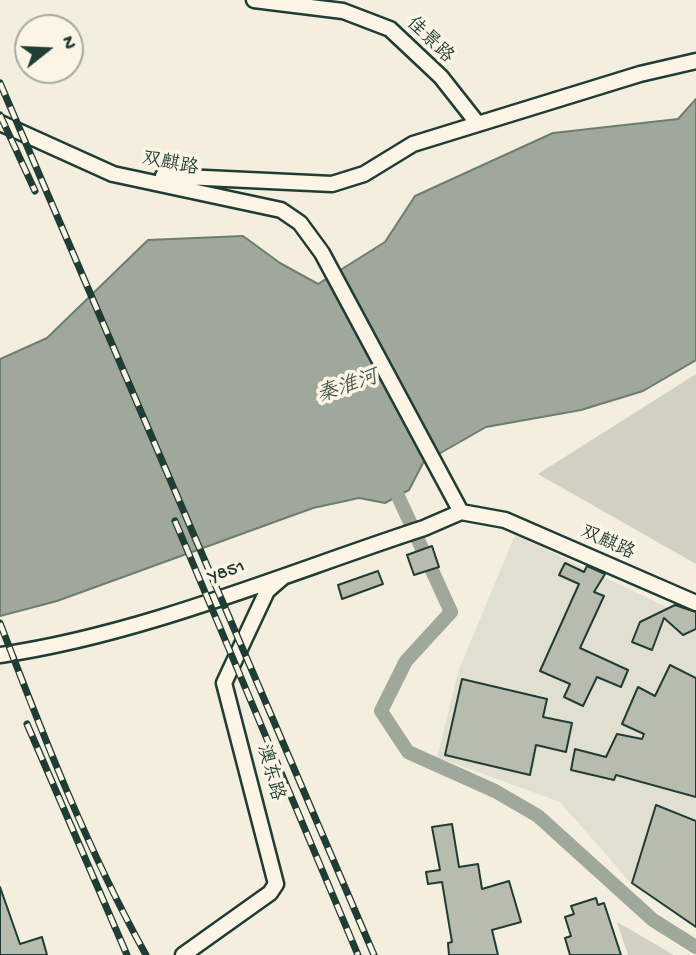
<!DOCTYPE html>
<meta charset="utf-8">
<style>
body{margin:0}
#map{position:relative;width:696px;height:955px;overflow:hidden;background:#f3eede;font-family:"Gochi Hand",sans-serif}
canvas{display:block}
.north{position:absolute;left:14px;top:14px;width:70px;height:70px;box-sizing:border-box;background:#fcf5e5;border:2px solid #a4ab9e;border-radius:50%;rotate:72deg;font-size:19px;font-weight:700;line-height:28px;text-align:center;color:#1f3d34}
.north::after{content:'';display:block;margin:auto;width:24px;height:32px;background:#1f3d34;clip-path:polygon(50% 0,100% 100%,50% 72%,0 100%)}
</style>
<div id="map">
<canvas width="696" height="955"></canvas>
<div class="north">N</div>
</div>
<script>
const c = document.querySelector('canvas').getContext('2d');
c.lineJoin = 'round';
function fill(path, color) {
  c.fillStyle = color;
  c.fill(path, 'evenodd');
}
function trace(path, color, width, dash) {
  c.strokeStyle = color;
  c.lineWidth = width;
  c.lineCap = dash ? 'butt' : 'round';
  c.setLineDash(dash || []);
  c.stroke(path);
}
function drawText(font, color, halo, rows, align = 'center') {
  c.font = font + ' "Gochi Hand","LXGW WenKai TC",sans-serif';
  c.lineWidth = 7;
  c.setLineDash([]);
  c.textBaseline = 'middle';
  c.strokeStyle = halo;
  c.fillStyle = color;
  for (const [text, x, y, turn = 0] of rows) {
    c.save();
    c.translate(x, y);
    c.rotate((+turn || 0) * Math.PI / 180);
    c.textAlign = isNaN(turn) ? turn : align;
    if (halo) c.strokeText(text, 0, 0);
    c.fillText(text, 0, 0);
    c.restore();
  }
}
const built = new Path2D(`
 M515 535 696 621V926L631 883 560 802 437 757 458 672Z`);
const green = new Path2D(`
 M696 374V564L538 474Z
 M617 922 674 955H628Z`);
const water = new Path2D(`
 M696 99V360L643 391 581 410 486 427 423 463 409 490 385 503 359 498 313 508 57 601 0 616V359L47 338 148 240 243 236 280 263 318 284 385 242 415 196 553 133 678 119Z`);
const canal = new Path2D(`
 M398 496 451 612 406 661 381 711 408 752 495 791 538 816 653 920 696 947`);
const building = new Path2D(`
 M432 546 439 567 414 575 407 555Z
 M565 563 584 572 587 566 605 574 594 592 604 596 580 648 628 670 621 687 597 677 583 706 564 697 570 684 540 671 579 584 559 575Z
 M378 571 383 584 342 599 338 585Z
 M675 605 696 612V629L683 635 664 618 652 650 632 642 640 622Z
 M670 665 696 678V797L616 775 614 780 571 770 575 749 606 757 617 734 642 739 644 734 622 724 638 687 655 696Z
 M462 679 547 699 543 717 572 723 566 752 536 745 530 775 445 755Z
 M656 805 696 821V927L632 883Z
 M452 824 459 867 478 864 482 889 509 881 521 922 492 930 498 955H449L448 943 452 942 442 882 428 884 426 872 440 870 432 827Z
 M0 887 20 944 42 937 47 955H0Z
 M596 898 598 905 604 903 621 955H570L565 938 571 936 565 917 574 914 571 906Z`);
const street = new Path2D(`
 M254 0 343 11 390 29 441 77 478 124
 M0 123 113 174 281 210 300 223 322 253 461 512
 M163 176 332 184 364 174 413 144 640 74 696 61
 M461 512 505 520 696 603
 M0 655C144 634 286 573 424 528L461 512
 M183 955 270 893 276 884 224 683 267 591 282 578`);
const rail = new Path2D(`
 M0 83 374 955
 M0 115 35 191
 M175 521 358 955
 M0 623C43 735 87 849 146 955
 M27 724 127 955`);
const streetNames = [
 ["佳景路",429,41,44],
 ["双麒路",170,165,11],
 ["双麒路",607,544,24],
 ["Y851",227,573,-19],
 ["澳东路",269,773,75]
];
const waterNames = [
 ["秦淮河",348,388,-19]
];
fill(built, '#e1dfd0');
fill(green, '#d0d1c2');
fill(water, '#a0a89b');
trace(water, '#6c7d72', 2);
trace(canal, '#a0a89b', 14);
fill(building, '#b8bcae');
trace(building, '#1f3d34', 2);
trace(street, '#1f3d34', 19);
trace(street, '#fcf5e5', 14);
trace(rail, '#1f3d34', 7);
trace(rail, '#fcf5e5', 4.5, [13]);
drawText('19px', '#1f3d34', '#fcf5e5', streetNames);
drawText('italic 21px', '#465d53', '#fcf5e5', waterNames);
</script>
